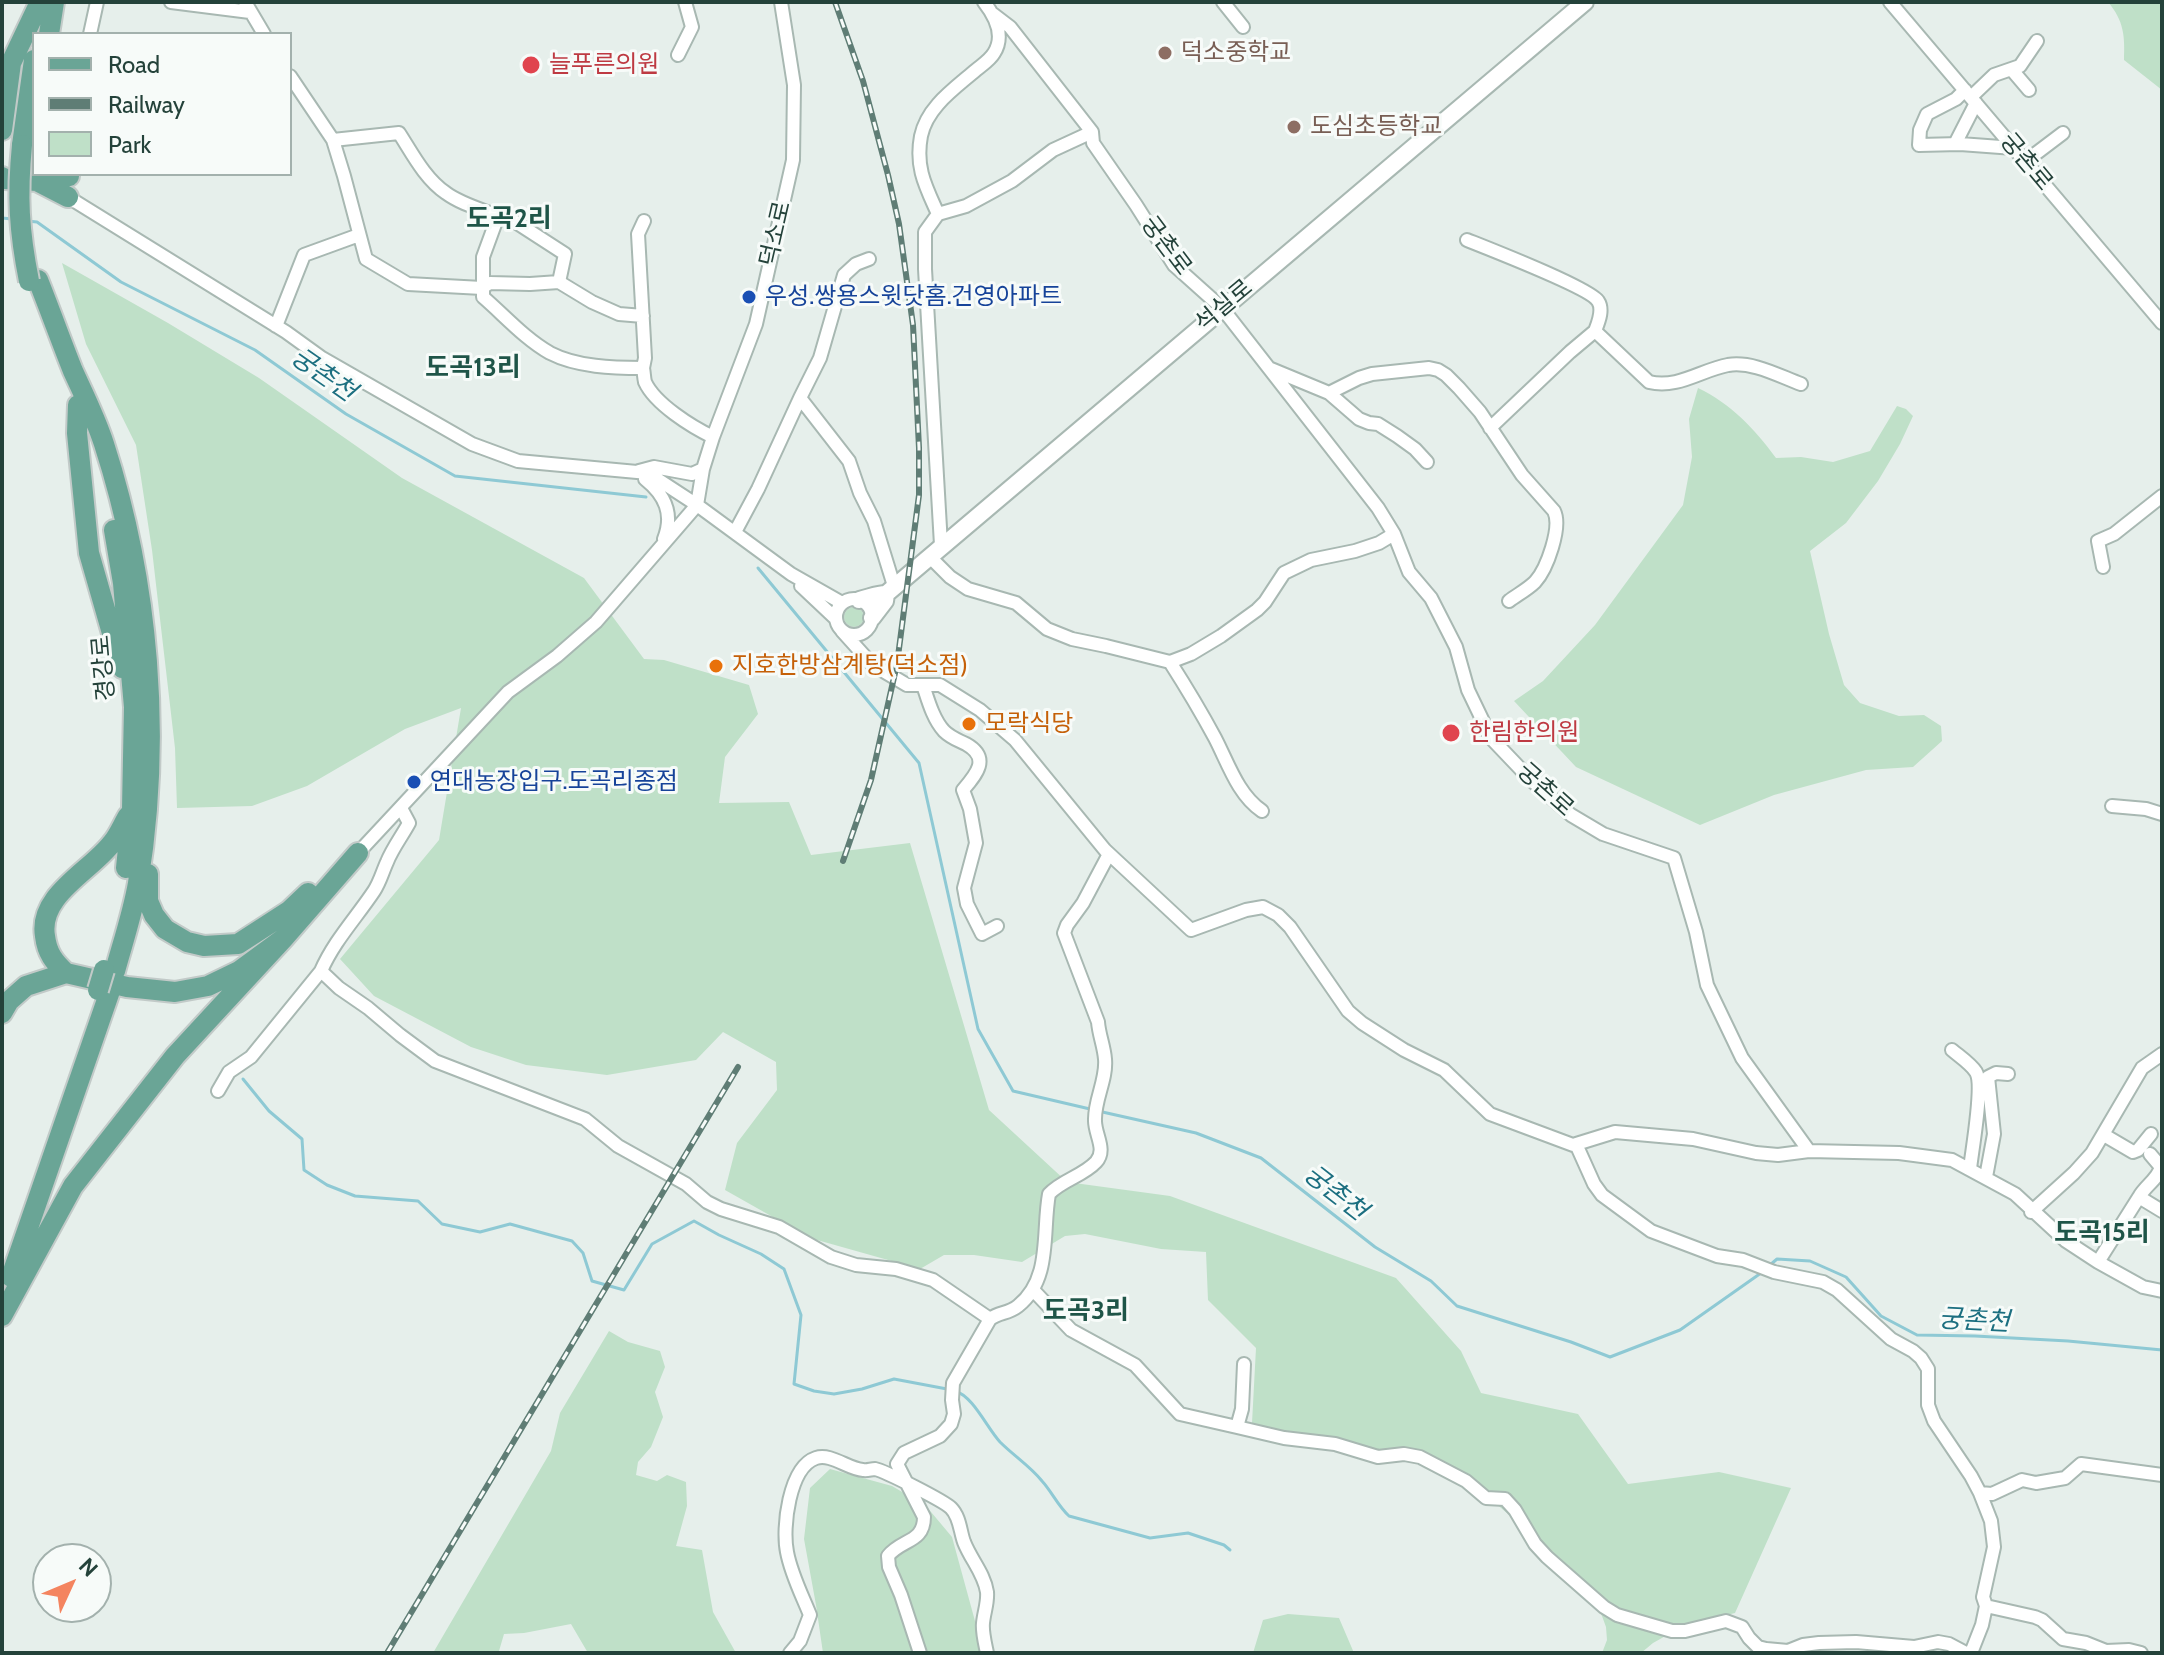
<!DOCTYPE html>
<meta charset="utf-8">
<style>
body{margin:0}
#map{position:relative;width:2164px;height:1655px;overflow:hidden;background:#e6efeb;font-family:Cabin,sans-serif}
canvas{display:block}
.frame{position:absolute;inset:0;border:4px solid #24423a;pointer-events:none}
.legend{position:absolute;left:32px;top:32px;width:260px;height:144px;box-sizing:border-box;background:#f7fbf9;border:2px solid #a3b1ad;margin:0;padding:10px 14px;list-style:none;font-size:24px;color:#24423a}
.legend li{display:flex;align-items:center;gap:16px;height:40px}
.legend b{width:40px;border:2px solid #a3b1ad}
.north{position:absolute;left:32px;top:1543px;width:80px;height:80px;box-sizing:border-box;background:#f7fbf9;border:2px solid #a3b1ad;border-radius:50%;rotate:46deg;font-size:22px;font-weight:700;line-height:32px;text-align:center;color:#24423a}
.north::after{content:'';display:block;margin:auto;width:28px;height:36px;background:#f4845f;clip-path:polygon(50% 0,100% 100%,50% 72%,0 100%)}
</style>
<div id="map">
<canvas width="2164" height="1655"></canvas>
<div class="frame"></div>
<ul class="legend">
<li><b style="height:10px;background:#6aa596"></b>Road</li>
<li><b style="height:10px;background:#5f7d75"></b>Railway</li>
<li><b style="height:22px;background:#bfe0c8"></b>Park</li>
</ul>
<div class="north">N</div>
</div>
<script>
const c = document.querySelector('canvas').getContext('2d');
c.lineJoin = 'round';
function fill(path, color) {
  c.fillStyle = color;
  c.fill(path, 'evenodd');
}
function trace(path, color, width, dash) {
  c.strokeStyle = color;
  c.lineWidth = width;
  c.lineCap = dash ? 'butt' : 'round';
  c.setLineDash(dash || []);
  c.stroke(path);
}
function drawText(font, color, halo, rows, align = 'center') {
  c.font = font + ' Cabin,"Noto Sans KR",sans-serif';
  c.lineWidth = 6;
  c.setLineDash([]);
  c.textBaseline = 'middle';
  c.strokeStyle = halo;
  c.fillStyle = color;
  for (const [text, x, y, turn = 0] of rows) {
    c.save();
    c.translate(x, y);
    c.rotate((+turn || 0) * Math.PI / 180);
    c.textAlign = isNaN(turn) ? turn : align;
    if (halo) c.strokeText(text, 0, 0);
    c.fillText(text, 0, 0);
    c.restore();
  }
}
const green = new Path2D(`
 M2108 2H2162V90L2124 60C2125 36 2124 21 2108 2Z
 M62 263 168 323 259 378 402 478 584 578 644 659 664 660 749 685 758 714 725 757 719 803 789 802 811 855 910 843 989 1110 1067 1182 1170 1196 1396 1278 1461 1351 1481 1393 1578 1414 1628 1484 1719 1472 1791 1488 1735 1613 1685 1625 1653 1643 1641 1653H1602L1607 1640 1606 1627 1602 1616 1570 1567 1452 1466 1414 1450 1313 1448 1252 1423 1256 1348 1208 1300 1206 1252 1161 1249 1085 1234 1065 1236 1022 1262 974 1255H944L920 1269 810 1238 725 1190 737 1143 777 1090 776 1062 723 1032 696 1060 607 1075 526 1065 471 1047 374 996 340 959 439 840 461 708 405 729 307 786 252 806 177 808 175 748 152 550 136 445 86 344Z
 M1698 388C1731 404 1754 428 1776 458L1801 457 1833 462 1870 451 1897 406 1906 409 1913 416 1900 444 1878 481 1846 523 1810 551 1829 634 1844 685 1860 703 1899 716 1924 715 1941 726 1942 741 1913 767 1866 770 1774 795 1700 825 1576 767 1514 701 1543 681 1595 625 1683 505 1692 457 1689 419Z
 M844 617a10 10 0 1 1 20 0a10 10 0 1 1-20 0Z
 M609 1331 628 1342 660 1351 665 1367 655 1392 663 1417 651 1447 638 1462 636 1475 657 1481 667 1475 686 1482 687 1506 676 1546 702 1550 713 1612 736 1653H588L571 1624 524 1633 504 1634 499 1651 501 1653H433L551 1451 560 1413Z
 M830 1469 892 1486 926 1506 952 1537 978 1632 981 1653H823L816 1605 804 1539 810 1488Z
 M1288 1614 1339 1618 1354 1653H1253L1263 1620Z`);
const stream = new Path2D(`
 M2 218 12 219
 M27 221 37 222 121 282 255 350 346 414 455 476 646 497
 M758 568 919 763 978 1029 1013 1091 1090 1109
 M243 1079 269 1111 302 1139 304 1170 327 1185 355 1196 418 1201 442 1224 480 1232 510 1224 572 1241 583 1253 592 1281 624 1290 652 1244 694 1221 719 1235 761 1254 784 1269 801 1315 794 1384 814 1391 834 1394 862 1389 894 1379 947 1389
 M1098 1111 1196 1133 1261 1158 1375 1247 1431 1281 1457 1306 1571 1342 1610 1357 1680 1330 1761 1273
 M1770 1265 1777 1259 1810 1261 1846 1277 1881 1316 1917 1335 1975 1336 2068 1341 2162 1350
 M955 1391C973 1396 987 1428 1000 1442 1014 1456 1030 1466 1042 1481 1052 1492 1058 1506 1069 1516L1150 1538 1188 1533 1224 1545 1230 1550`);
const minor = new Path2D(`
 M171 2 250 12
 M245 2 264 34
 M1223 2 1243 27
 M1890 2 2162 323
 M993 14 1010 27 1092 132 1093 143 1136 205 1174 265 1222 308 1378 508 1394 534 1409 572 1431 598 1456 647 1468 690 1491 738 1531 780 1571 815 1603 834 1674 858 1696 932 1707 985 1742 1058 1809 1151 1899 1153 1952 1160 2015 1194 2066 1241 2098 1262 2143 1287 2162 1291
 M90 34 97 2
 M678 55 692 27 685 2
 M2012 70 2029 90
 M290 76 333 140 344 176 366 259 408 284 482 288 490 283 530 284 559 282 592 302 619 314 643 316
 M1965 90 1956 99 1927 114 1920 130 1919 145 1960 144 2014 148
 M1971 97 1994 75 2020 66 2037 41
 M333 140 399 133C412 153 425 179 446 193 461 204 480 209 498 216
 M1955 144 1976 103
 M2026 161 2063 133
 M68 193V197L286 332 322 358 472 444 518 461 648 473 697 505 791 574 842 603
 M938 214C926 187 915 168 921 136 927 107 954 89 976 70 982 65 990 60 994 53 1005 36 995 16 984 2
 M1467 240C1487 248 1590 288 1598 301 1604 310 1598 323 1595 331
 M869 259 856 264 844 275 820 358 800 398 849 461 860 493 874 521 894 586
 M559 282 565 254 514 221 498 216 483 257V297C504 315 525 339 550 353 577 367 613 368 643 368 644 373 644 378 645 382 655 404 692 427 713 437
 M276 326 304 255 359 235
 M643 368 645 358 638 234 644 221
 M1271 369 1329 393 1359 419 1369 423 1378 424 1397 436 1415 449 1427 462
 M1329 393 1359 378 1372 374 1429 368 1438 370 1446 375 1459 388 1480 412 1522 475 1554 511C1562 527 1547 569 1535 582 1528 589 1517 595 1509 601
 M1490 428 1570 352 1595 331 1649 382C1678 389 1701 370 1728 365 1753 361 1779 376 1801 384
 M639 471 654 467 692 474 703 469
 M645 479C665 495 674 514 664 539
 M697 505 703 469 713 437 756 324 793 160 794 85 781 2
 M735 532 758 489 800 398
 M941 545 925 269V232L938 214 966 206 1012 181 1053 150 1092 132
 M929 556 950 577 968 589 1016 603 1047 629 1072 639 1106 646 1170 662 1191 654 1221 636 1257 610 1265 602 1284 573 1311 560 1355 551 1379 543 1394 534
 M2103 567 2098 541 2114 534 2162 496
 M801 586 836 619
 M836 617a18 18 0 1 1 36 0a18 18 0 1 1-36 0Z
 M842 631 870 662 880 669 907 685H940L980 710 1015 740 1105 850 1191 930 1246 910 1263 907 1278 915 1290 927 1348 1011 1362 1023 1404 1050 1444 1070 1490 1114 1573 1145 1615 1132 1693 1139 1756 1153 1778 1155 1809 1151
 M1170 662C1186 687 1201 712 1215 738 1228 763 1238 795 1262 811
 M923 685C928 700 933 719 944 731 951 738 958 740 966 744 991 758 976 775 963 790L970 809 976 843 964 888 967 904 982 934 997 926
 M2112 806 2146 809 2162 814
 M358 853 508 692 557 656 596 622 697 505
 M321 971 339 988 368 1008 400 1035 435 1061 585 1119 618 1146 686 1184 707 1202 721 1209 779 1227 831 1257 856 1265 896 1269 933 1280 990 1319C999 1312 1008 1314 1018 1306 1052 1279 1042 1232 1049 1194 1062 1180 1083 1176 1096 1162 1107 1150 1095 1135 1095 1121 1094 1100 1107 1080 1105 1059 1104 1046 1099 1035 1098 1022L1064 933 1067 925 1083 903 1109 854
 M1952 1050C1959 1056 1971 1064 1976 1072 1984 1085 1972 1150 1970 1169
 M218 1091 229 1072 251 1057 321 971C334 941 356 918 374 891 380 882 382 873 387 862 392 849 402 836 409 823L401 808
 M2104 1135 2133 1152 2138 1150 2151 1134
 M1576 1144 1594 1184 1602 1195 1651 1231 1717 1256 1743 1260 1774 1272 1823 1282 1837 1290 1891 1339 1913 1351 1921 1358 1928 1369V1405L1934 1421 1971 1476 1980 1493 1991 1521 1994 1547 1983 1597 1986 1606 1982 1625 1971 1653
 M1986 1177 1994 1134 1988 1077 1996 1073 2008 1074
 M2139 1197C2145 1186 2158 1179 2161 1167L2150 1154
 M2031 1212 2074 1173 2092 1153 2142 1068 2162 1054
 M2098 1262 2139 1197 2162 1211
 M1034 1291 1071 1330 1135 1365 1180 1414 1237 1427 1242 1409 1244 1364
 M1237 1427 1284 1438 1335 1444 1378 1457 1404 1454 1420 1457 1466 1481 1486 1498 1505 1499 1515 1510 1535 1544 1547 1557 1604 1607 1617 1615 1672 1631H1685L1726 1621 1742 1627 1749 1638 1758 1647 1766 1649 1788 1651 1803 1645 1819 1643 1856 1642 1914 1647 1938 1642 1949 1644 1966 1653
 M1980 1493 1992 1494 2022 1480 2036 1483 2065 1478 2081 1464 2162 1475
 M1986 1606 2035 1617 2042 1620 2063 1639 2086 1643 2106 1651 2129 1650 2141 1653
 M790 1653 800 1641 810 1615C802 1595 791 1574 787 1552 782 1528 789 1467 816 1458 831 1453 848 1469 863 1470 867 1471 871 1469 875 1469 885 1471 944 1501 951 1508 960 1517 960 1531 964 1542 971 1560 984 1573 987 1592 988 1603 984 1612 983 1623 982 1632 985 1643 987 1653
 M920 1653 901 1595 889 1567 888 1556C901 1539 924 1543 924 1517L897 1464 904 1453 940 1436 951 1424 954 1414 952 1400 953 1383 990 1319`);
const tertiary = new Path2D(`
 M859 600C869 598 876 594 886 594L1585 2
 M872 618 885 601 886 594`);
const primary = new Path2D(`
 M49 34 54 2
 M2 130 11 63 40 2
 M22 145 34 60
 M2 177 5 179 37 181 69 176
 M37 181 68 197
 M38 280C50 310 61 341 73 371 84 395 96 419 104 444 149 583 162 737 138 883 133 912 123 942 115 971
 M78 405 77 433 89 553 122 668
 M114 530 123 583 134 707 132 809 126 868
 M148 874V901L154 915 165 929 187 942 204 946 238 944 289 911 308 893
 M66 973C54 962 47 953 45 936 38 895 91 871 112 843 119 835 123 824 128 816
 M2 1013 9 1001 26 986 66 973 127 987 175 992 208 986 239 971 284 938 358 853
 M11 1277 110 991
 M2 1316 73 1186 175 1056 284 938`);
const rail = new Path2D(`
 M835 2 863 81 888 175 899 224 913 325 919 448V495L897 664 871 780 843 861
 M387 1653 738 1067`);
const primaryBridge = new Path2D(`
 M22 145C17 196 19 231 29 281
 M98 990 104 970`);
const markers = [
 [1165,53,8,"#8d6e63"],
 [531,65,10,"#e0444e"],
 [1294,127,8,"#8d6e63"],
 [749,297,8,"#1a4fb4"],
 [716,666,8,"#e8710a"],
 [969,724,8,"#e8710a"],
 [1451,733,10,"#e0444e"],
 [414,782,8,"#1a4fb4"]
];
const educationNames = [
 ["덕소중학교",1181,53],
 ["도심초등학교",1310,127]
];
const healthNames = [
 ["늘푸른의원",549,65],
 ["한림한의원",1469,733]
];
const streetNames = [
 ["궁촌로",2026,162,50],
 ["덕소로",776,234,-77],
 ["궁촌로",1166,246,53],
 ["석실로",1224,306,-40],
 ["경강로",104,668,-95],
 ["궁촌로",1545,790,42]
];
const transitNames = [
 ["우성.쌍용스윗닷홈.건영아파트",765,297],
 ["연대농장입구.도곡리종점",430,782]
];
const foodNames = [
 ["지호한방삼계탕(덕소점)",732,666],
 ["모락식당",985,724]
];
const neighbourhoodNames = [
 ["도곡2리",509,219],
 ["도곡13리",473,368],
 ["도곡15리",2102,1233],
 ["도곡3리",1086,1311]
];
const waterNames = [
 ["궁촌천",323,375,35],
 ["궁촌천",1335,1193,38],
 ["궁촌천",1974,1321,3]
];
fill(green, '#bfe0c8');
trace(stream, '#8ec9d4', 3);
trace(minor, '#a8b8b2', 16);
trace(tertiary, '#a8b8b2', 20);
trace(primary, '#c2cac8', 24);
trace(minor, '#fff', 12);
trace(tertiary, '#fff', 16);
trace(primary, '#6aa596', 20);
trace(rail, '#5f7d75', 6);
trace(rail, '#f7fbf9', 3, [9]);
trace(primaryBridge, '#c2cac8', 24, []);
trace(primaryBridge, '#6aa596', 20);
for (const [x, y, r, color] of markers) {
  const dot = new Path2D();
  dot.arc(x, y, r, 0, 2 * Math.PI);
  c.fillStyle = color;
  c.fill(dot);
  trace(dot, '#f7fbf9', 3);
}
drawText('24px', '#785e54', '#f7fbf9', educationNames, 'left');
drawText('24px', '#be3a42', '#f7fbf9', healthNames, 'left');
drawText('24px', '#24423a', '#f7fbf9', streetNames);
drawText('24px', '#164399', '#f7fbf9', transitNames, 'left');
drawText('24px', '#c56008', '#f7fbf9', foodNames, 'left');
drawText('bold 26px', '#1f5548', '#f7fbf9', neighbourhoodNames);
drawText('italic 26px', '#1c6f80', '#f7fbf9', waterNames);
</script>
